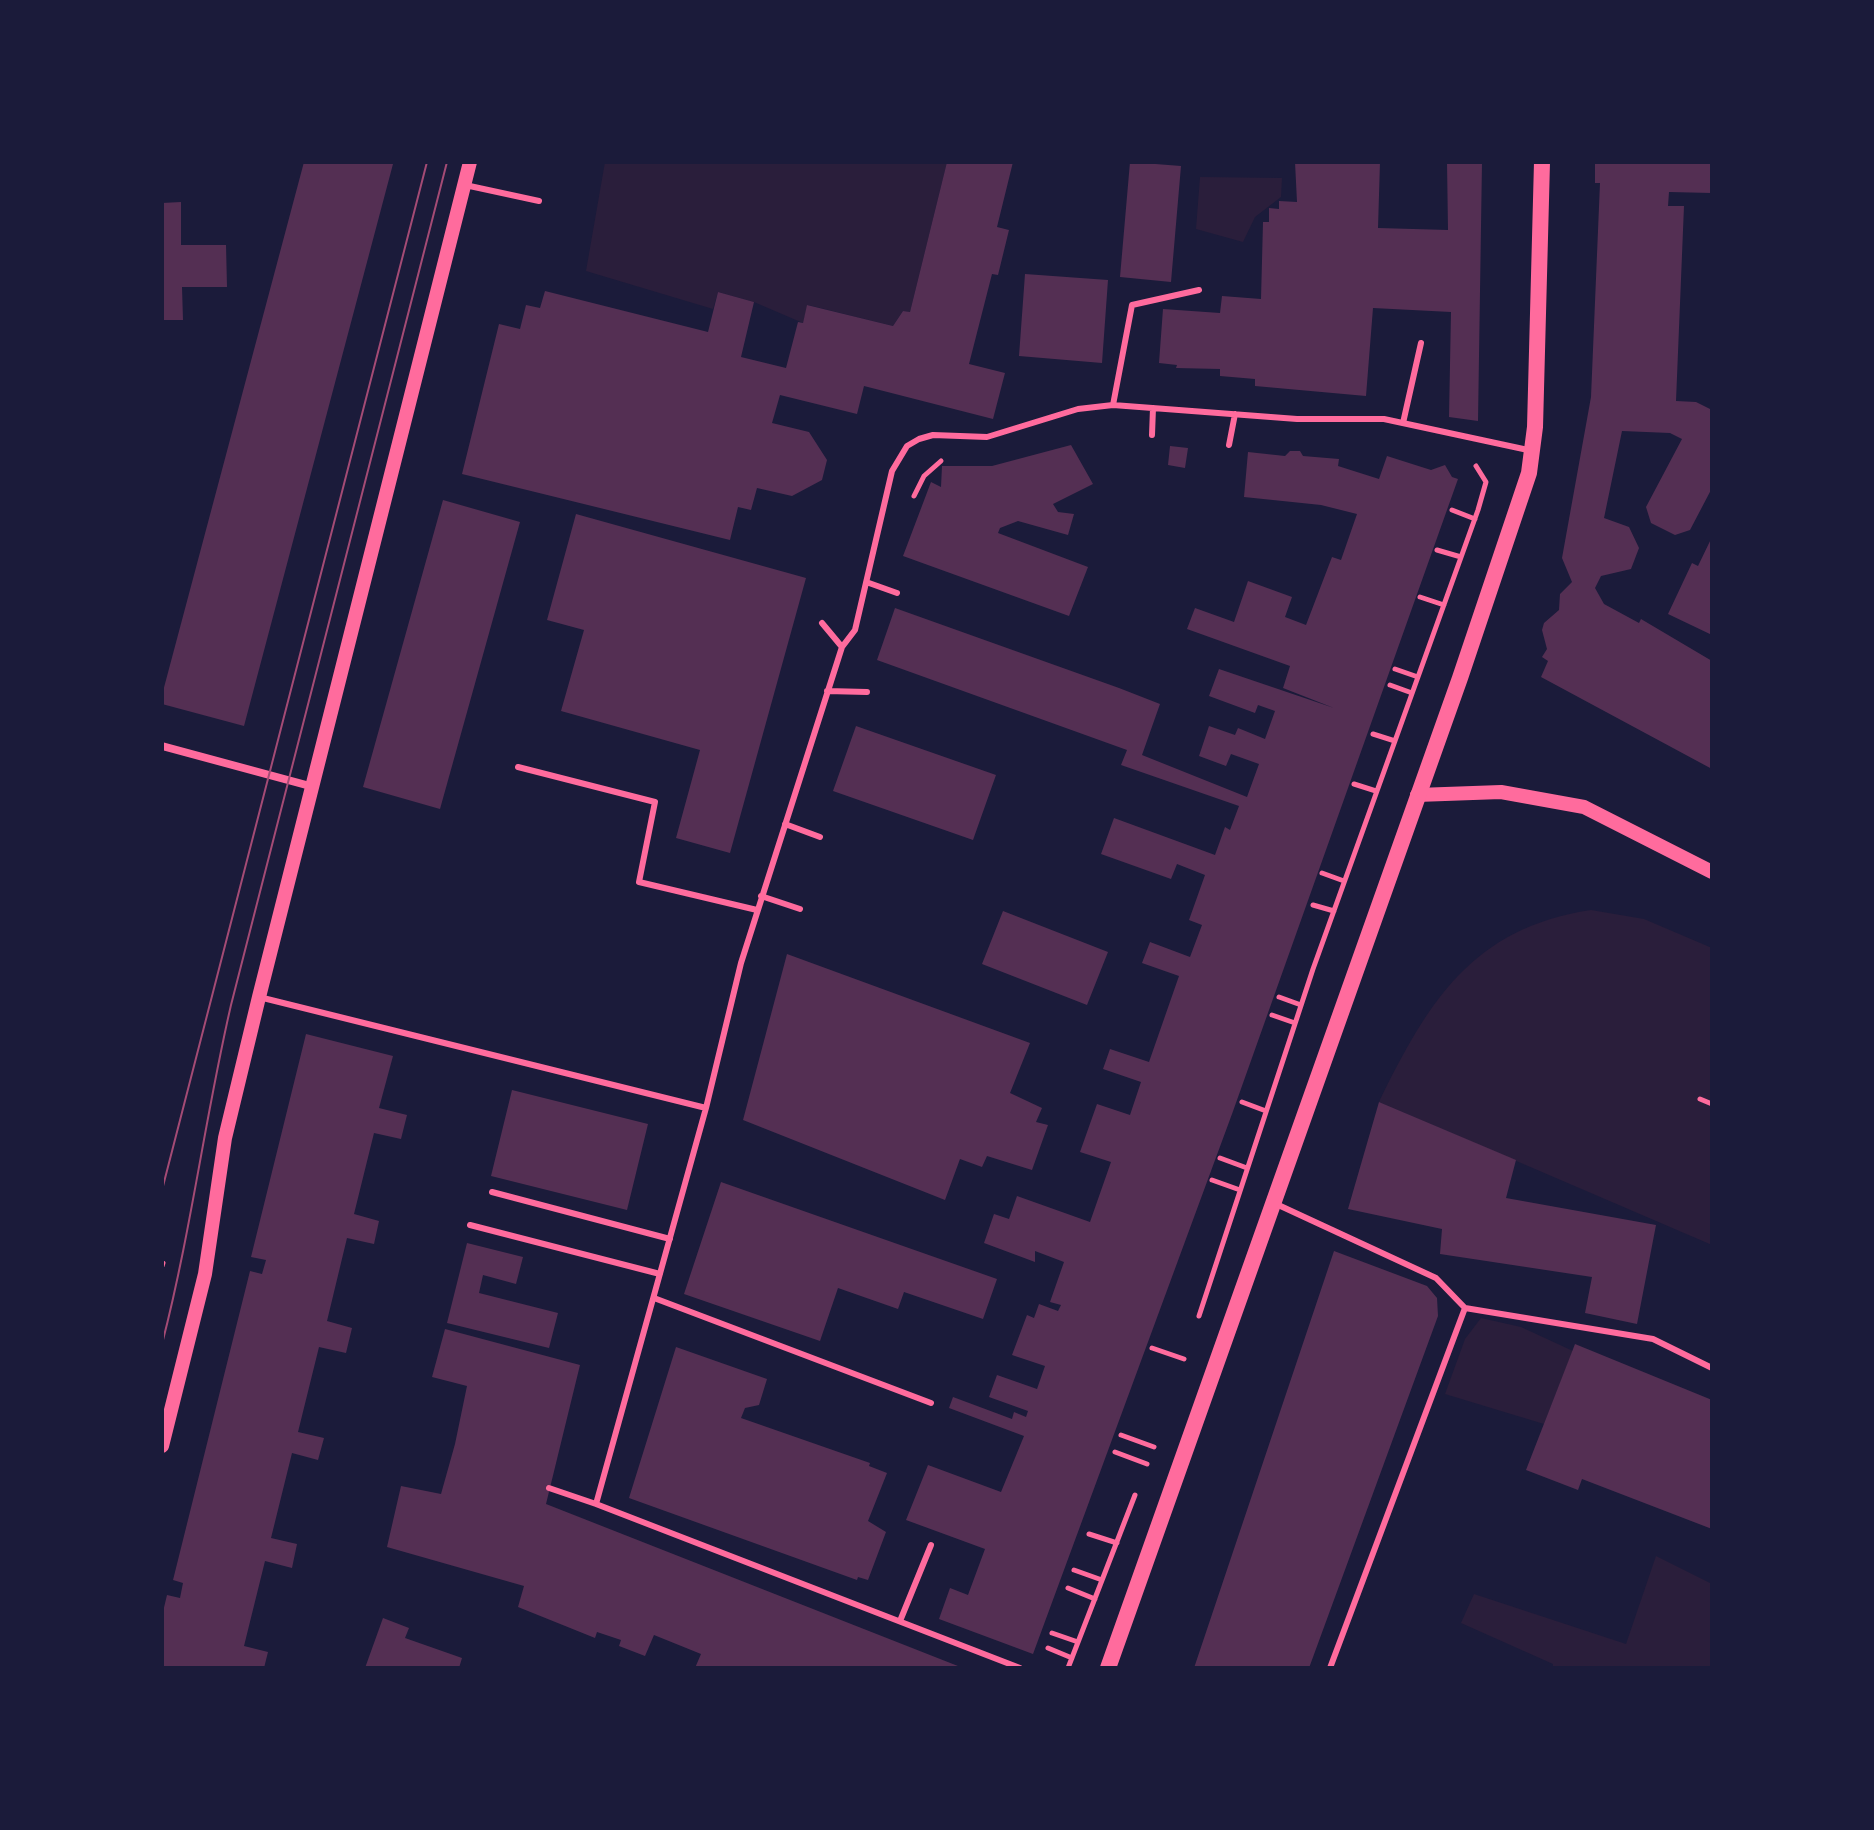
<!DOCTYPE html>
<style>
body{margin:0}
#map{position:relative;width:1874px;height:1830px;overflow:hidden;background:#1b1b3a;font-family:Bitter,serif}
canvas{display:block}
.frame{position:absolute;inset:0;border:164px solid #1b1b3a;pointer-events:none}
</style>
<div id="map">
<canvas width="1874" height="1830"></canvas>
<div class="frame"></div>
</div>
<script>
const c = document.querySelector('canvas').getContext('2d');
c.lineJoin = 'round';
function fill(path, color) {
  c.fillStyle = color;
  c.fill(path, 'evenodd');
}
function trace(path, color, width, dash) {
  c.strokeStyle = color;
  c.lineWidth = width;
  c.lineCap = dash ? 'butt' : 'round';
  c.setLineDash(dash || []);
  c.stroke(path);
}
const green = new Path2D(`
 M605 162H947L910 312 903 311 893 326 808 305 803 323 754 302 718 292 713 309 586 271Z
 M1200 177 1282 178 1281 197 1255 217 1243 242 1196 229Z
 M1591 910 1644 919 1712 948V1245L1379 1102C1428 1002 1472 928 1591 910Z
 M1481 1318 1521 1327 1573 1351 1544 1424 1445 1394 1465 1339Z
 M1656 1556 1712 1584V1668H1553V1664L1461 1623 1474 1594 1626 1644Z`);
const building = new Path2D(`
 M304 162 393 164 244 726 162 704V695Z
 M947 162H1013L997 227 1009 230 998 275 992 274 969 364 1005 373 993 419 864 386 857 414 780 395 772 423 809 432 827 460 822 480 792 496 757 488 751 510 738 507 730 540 462 474 499 324 520 329 526 305 540 308 545 291 708 332 718 292 754 302 741 357 786 368 798 322 803 323 807 305 893 326 903 311 910 312Z
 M1130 162 1181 166 1171 282 1120 277Z
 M1295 162H1380L1378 228 1448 230 1447 162H1482L1478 421 1449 417 1451 312 1373 308 1366 396 1255 386V379L1220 376V369L1176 368 1177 365 1159 363 1163 309 1220 313 1222 296 1261 299 1263 222H1269V208L1279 209V201L1297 202Z
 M1595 162H1712V193L1669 192 1668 206H1684L1676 401 1696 402 1712 410V488L1690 530 1675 535 1651 523 1646 507 1682 439 1670 433 1622 431 1604 518 1629 527 1639 548 1631 569 1601 576 1595 588 1604 604 1639 623 1641 619 1712 661V769L1541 677 1548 661 1542 657 1547 649 1542 630 1544 623 1559 610 1560 594 1572 582 1562 558 1591 397 1600 183H1595Z
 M181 202V245H226L227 287H182L183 320H162V203Z
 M1025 274 1108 280 1102 363 1019 356Z
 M1071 445 1093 484 1053 504 1058 512 1074 514 1068 535 1018 521 1000 528 998 533 1088 567 1069 616 903 556 931 482 941 487 942 466H992Z
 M1170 446 1188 448 1185 468 1168 465Z
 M1290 451H1300L1303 456 1339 459 1338 466 1379 479 1387 456 1431 470 1445 465 1452 477 1458 479 1232 1114 1033 1654 939 1619 950 1588 968 1595 985 1549 906 1520 928 1465 1001 1492 1024 1436 949 1408 953 1397 1012 1419 1014 1412 1026 1417 1028 1411 989 1397 997 1375 1037 1389 1045 1366 1012 1355 1027 1315 1034 1318 1039 1304 1058 1311 1061 1305 1050 1302 1064 1262 1035 1251V1262L984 1243 994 1214 1009 1219 1017 1196 1090 1222 1111 1162 1080 1152 1097 1104 1130 1115 1141 1082 1103 1069 1110 1049 1149 1062 1179 976 1142 963 1150 942 1190 957 1202 925 1189 920 1205 875 1177 864 1171 879 1101 854 1114 818 1215 855 1225 827 1230 830 1239 806 1121 765 1127 750 877 660 895 608 1119 688 1160 704 1142 755 1247 797 1259 764 1231 754 1226 766 1199 756 1209 726 1235 735 1238 728 1265 739 1275 711 1258 705 1255 713 1209 696 1219 669 1334 708 1283 688 1290 666 1187 629 1195 608 1234 622 1248 581 1292 597 1285 617 1306 625 1332 557 1341 560 1357 514 1321 505 1244 497 1248 452 1285 456Z
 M443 500 520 522 440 809 363 787Z
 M576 514 806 578 730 853 676 838 700 750 561 711 584 630 547 620Z
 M1712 537V635L1668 614 1692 563 1698 566Z
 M856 726 996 775 973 840 833 791Z
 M1003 911 1108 952 1087 1005 982 964Z
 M787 954 1030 1043 1010 1093 1042 1108 1036 1122 1048 1125 1032 1170 987 1156 982 1167 960 1159 945 1200 743 1120Z
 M306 1034 393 1056 379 1108 407 1115 401 1139 374 1133 354 1214 379 1221 374 1244 347 1238 327 1321 352 1328 346 1353 319 1347 298 1432 324 1438 318 1460 292 1453 271 1538 297 1544 292 1568 265 1561 244 1646 268 1652 264 1668H162V1616L167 1595 180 1598 183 1583 173 1580 250 1271 262 1274 266 1260 251 1257Z
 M512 1090 648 1124 627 1210 491 1176Z
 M1379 1102 1516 1160 1506 1198 1656 1225 1637 1324 1585 1313 1592 1277 1440 1254 1442 1229 1348 1209Z
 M721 1182 997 1279 983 1319 904 1292 898 1309 838 1288 820 1341 684 1294Z
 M467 1243 523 1257 516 1284 483 1275 479 1293 558 1313 549 1348 447 1323Z
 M1334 1251 1427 1286 1437 1298 1438 1316 1309 1668H1194Z
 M445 1329 580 1365 546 1504 963 1668H695L701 1654 654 1635 645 1656 619 1646 621 1640 597 1632 595 1638 518 1607 524 1586 387 1547 401 1486 441 1494 455 1444 467 1386 432 1377Z
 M1575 1344 1712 1400V1529L1582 1479 1578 1490 1526 1470Z
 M676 1347 767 1379 759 1405 745 1408 741 1418 870 1463 869 1466 887 1473 868 1521 886 1532 868 1580 858 1577 857 1580 629 1498Z
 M383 1618 409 1628 405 1638 462 1658 459 1668H365Z`);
const path = new Path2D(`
 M914 496 924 476 941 461
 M1452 510 1475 519
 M1437 550 1461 557
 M1420 597 1444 605
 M1395 669 1418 677
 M1390 685 1412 693
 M1373 734 1395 741
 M1354 784 1376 791
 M1322 873 1344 881
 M1313 905 1334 911
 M1279 997 1301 1005
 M1272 1015 1295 1023
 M1700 1099 1712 1104
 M1242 1102 1266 1111
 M1220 1158 1247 1168
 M1212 1180 1240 1190
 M162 1266 163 1263
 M1199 1316 1313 969 1478 510 1486 482 1476 466
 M1152 1348 1184 1359
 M1121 1435 1154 1447
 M1115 1452 1147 1464
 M1089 1534 1117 1543
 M1074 1570 1102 1580
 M1068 1588 1095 1599
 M1052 1633 1078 1642
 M1048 1648 1072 1658
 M1068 1668 1135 1495`);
const service = new Path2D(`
 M465 185 539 201
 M1113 405 1132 305 1199 290
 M1403 423 1421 343
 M1152 435 1153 408
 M1229 445 1235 414
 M869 583 897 593
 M822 623 842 647
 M827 691 867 692
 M518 767 655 802 639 882 757 910
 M785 824 820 837
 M761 896 800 909
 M259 997 706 1108
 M492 1192 670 1239
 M1274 1203 1436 1278 1465 1308 1330 1668
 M470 1225 660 1274
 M654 1298 931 1403
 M1465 1308 1653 1339 1712 1368
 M549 1488 596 1504
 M900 1621 931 1545
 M1020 1668 596 1504 706 1108 741 963 842 647 855 630 892 471 907 446 919 439 933 435 987 437 1078 409 1113 405 1297 419H1384L1528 450`);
const minor = new Path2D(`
 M162 746 310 786`);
const tertiary = new Path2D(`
 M1417 795 1501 792 1584 807 1712 872
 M162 1446 205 1274 225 1138 259 997 470 162`);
const secondary = new Path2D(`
 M1108 1668 1460 678 1529 473 1535 427 1542 162`);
const tram = new Path2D(`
 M162 1190 427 162
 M162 1344C191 1232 205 1117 231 1005L447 162`);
fill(green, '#2a1e3b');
fill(building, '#542f53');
trace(path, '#ff6b9d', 5);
trace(service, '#ff6b9d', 6);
trace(minor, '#ff6b9d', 8);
trace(tertiary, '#ff6b9d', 14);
trace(secondary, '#ff6b9d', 16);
trace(tram, '#a44b75', 2);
</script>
